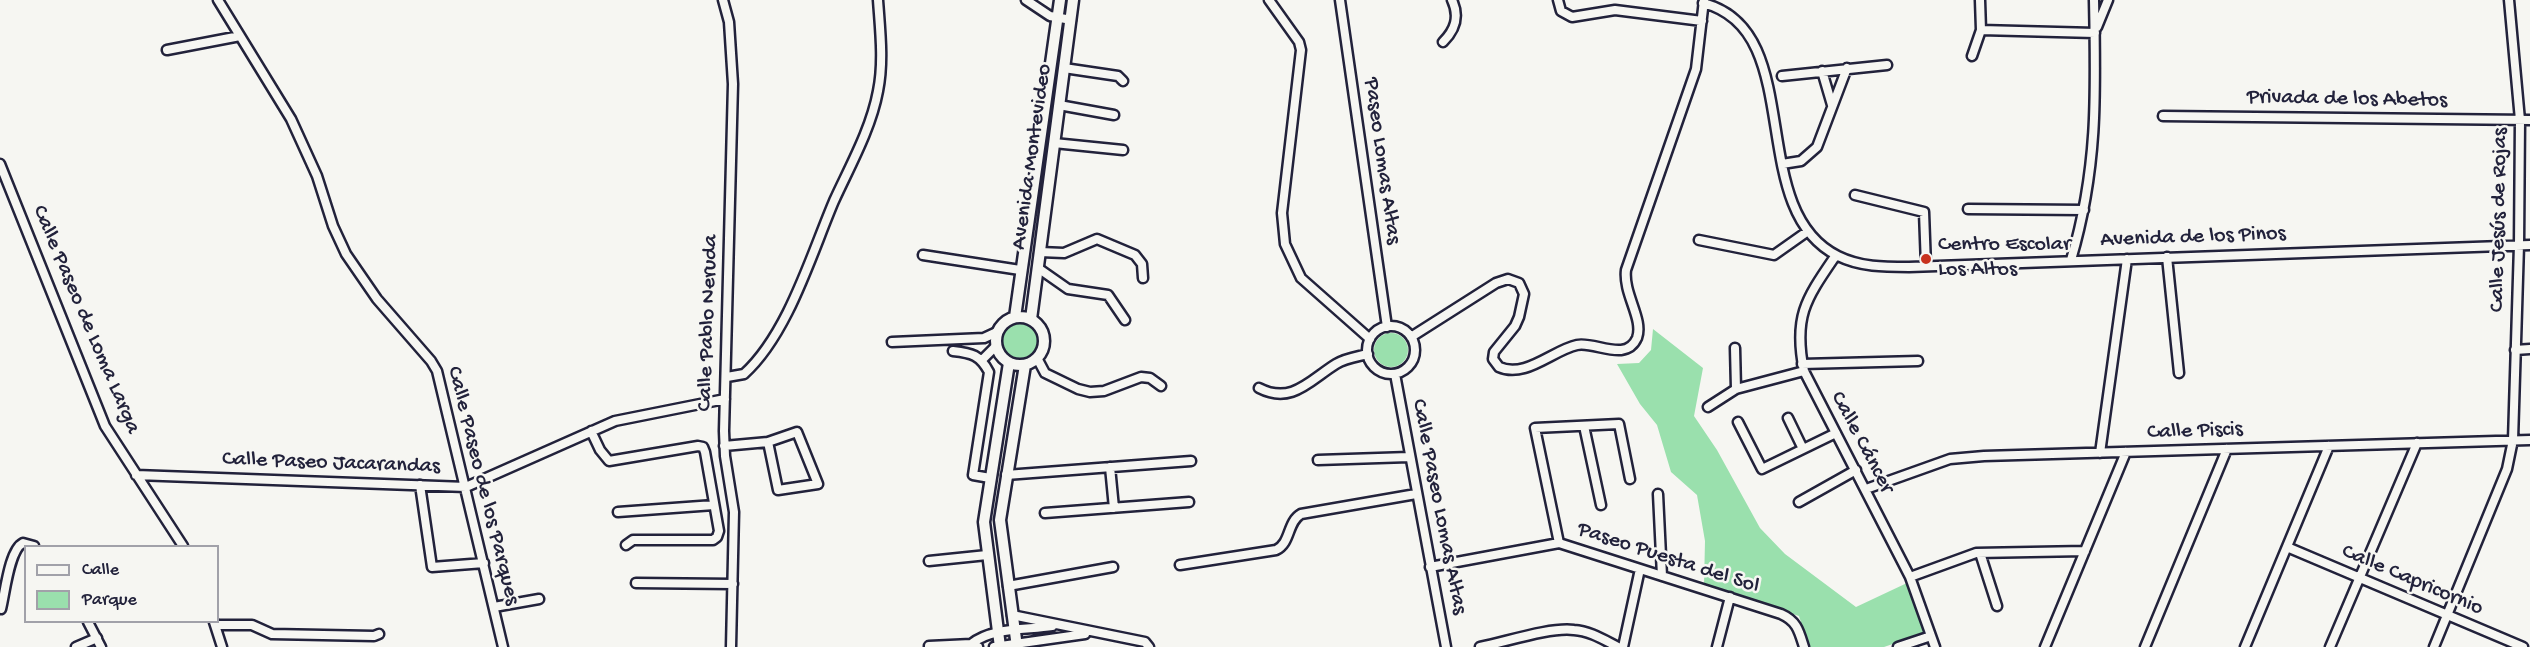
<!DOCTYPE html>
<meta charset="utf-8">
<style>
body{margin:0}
#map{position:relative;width:2530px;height:647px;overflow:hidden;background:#f6f6f2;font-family:"Gochi Hand",sans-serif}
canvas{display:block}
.legend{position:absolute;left:24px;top:545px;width:195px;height:78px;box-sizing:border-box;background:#f6f6f2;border:2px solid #a1a1a9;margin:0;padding:8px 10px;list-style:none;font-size:18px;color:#22223b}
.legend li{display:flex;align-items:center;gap:12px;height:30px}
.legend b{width:30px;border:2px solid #a1a1a9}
</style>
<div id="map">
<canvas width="2530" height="647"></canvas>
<ul class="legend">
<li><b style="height:8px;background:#f6f6f2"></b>Calle</li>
<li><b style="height:16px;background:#9ae0ad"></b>Parque</li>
</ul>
</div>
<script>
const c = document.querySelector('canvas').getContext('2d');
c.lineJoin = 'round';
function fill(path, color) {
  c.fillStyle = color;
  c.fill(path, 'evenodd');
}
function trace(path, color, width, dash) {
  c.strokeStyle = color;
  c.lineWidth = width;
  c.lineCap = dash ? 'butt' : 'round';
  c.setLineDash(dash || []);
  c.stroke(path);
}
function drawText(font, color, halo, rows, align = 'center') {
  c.font = font + ' "Gochi Hand",sans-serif';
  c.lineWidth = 5;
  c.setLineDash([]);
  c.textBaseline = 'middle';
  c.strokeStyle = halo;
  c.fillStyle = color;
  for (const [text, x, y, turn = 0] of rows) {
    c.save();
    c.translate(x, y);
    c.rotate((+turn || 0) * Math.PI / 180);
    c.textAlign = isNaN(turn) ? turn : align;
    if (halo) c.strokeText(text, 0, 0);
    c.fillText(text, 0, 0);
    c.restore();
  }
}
const green = new Path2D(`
 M997 341a23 23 0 1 1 46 0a23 23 0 1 1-46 0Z
 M1653 329 1703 368 1694 416 1717 450 1760 528 1785 554 1856 607 1907 583 1925 633 1884 647H1809L1799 616 1704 585 1705 541 1697 495 1671 472 1657 425 1640 404 1617 364 1639 363 1651 350Z
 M1374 350a17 17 0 1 1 34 0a17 17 0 1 1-34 0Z`);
const minor = new Path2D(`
 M218 0 291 119 317 176 333 226 346 254 377 299 431 361 437 371 503 647
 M723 0 729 22 733 84 724 431 725 456 734 512 731 647
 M1026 0 1050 16 1071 20
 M1269 0 1299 42 1301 50 1282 213 1285 244 1301 278 1370 339
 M1340 0 1387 327
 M1558 0 1561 11 1572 17 1615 10 1702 21
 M1703 3C1809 30 1743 209 1838 256 1860 267 1884 267 1909 267L2530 245
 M2097 27 2108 0
 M1981 30 2095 33
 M1443 42C1455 30 1460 17 1452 0
 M167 50 240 36
 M1972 56 1981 30 1980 0
 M1064 68 1118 76 1123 81
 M1822 71 1832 105
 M1782 76 1887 65
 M1059 105 1114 115
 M2163 116 2530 120
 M1054 143 1123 150
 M0 164 105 426 183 546
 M1782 164 1801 161 1817 147 1847 68
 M1855 195 1924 212 1926 266
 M1968 209 2084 210
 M1699 240 1774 255 1808 231
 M1040 252 1064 253 1097 239 1135 255 1142 264 1143 278
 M923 255 1020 270
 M1836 255C1806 299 1793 316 1804 371L1910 577 1935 647
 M2167 257 2179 373
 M2071 260C2098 169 2096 93 2094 0
 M1038 268 1068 289 1108 295 1125 320
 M1367 350a24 24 0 1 1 48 0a24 24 0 1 1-48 0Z
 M1411 337 1496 283 1508 279 1519 283 1524 294 1519 317 1515 326 1494 352 1493 359 1499 367C1525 379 1553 350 1577 345 1595 341 1626 363 1637 338 1644 319 1623 294 1626 270L1696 69 1704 0
 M892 342 984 338 997 332
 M1735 348 1736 389
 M2515 350 2530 349
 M953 351C972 353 980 355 989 372L973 475 990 478
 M1037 358 1045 373 1078 389 1090 392 1104 391 1141 377 1150 378 1161 386
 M982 360 996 346
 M1802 364 1918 361
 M1395 374 1446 647
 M727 377 744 374C788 334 811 255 834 201 850 166 871 129 878 91 884 62 880 29 878 0
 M1259 388C1292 405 1310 380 1336 364 1346 358 1356 357 1368 354
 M1708 407 1736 389 1804 371
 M1788 418 1803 449
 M1738 422 1762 469 1836 433
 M1584 426 1601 505
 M591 431 600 450 609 461 698 446 703 447 705 452 719 531 717 537 713 540H633L626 545
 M724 446 768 442 797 432 818 484 778 490 768 442
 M2100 453 2127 259
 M1318 460 1409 457
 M1110 467 1114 508
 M136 475 466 487 615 421 725 399
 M1006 475 1191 461
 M420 485 432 567 484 563
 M1866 489 1950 459 1984 456 2530 440
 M1658 494 1662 576
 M1799 502 1856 470
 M618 512 714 505
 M1045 513 1189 502
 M1559 543 1535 428 1619 424 1630 479
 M2287 547 2523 647
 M1980 553 1997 606
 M929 561 987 555
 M1180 565 1276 550C1291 543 1287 522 1301 514L1416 494
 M1430 567 1559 543 1781 614C1797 621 1799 631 1804 647
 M1910 577 1976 553 2085 551
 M636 583 733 584
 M1008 586 1113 567
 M494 607 539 599
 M1 609C5 594 9 550 23 543L34 546
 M1012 615 1145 642 1149 647
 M88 622 101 647
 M214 622 222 647
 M215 625H252L272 634 374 636 379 634
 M971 644C992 627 1027 630 1052 626
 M929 646 971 644 978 647
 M76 647 97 638
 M994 647 1085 634
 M1480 647C1506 642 1549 627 1574 630 1590 631 1604 640 1618 647
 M1623 647 1640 569
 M1717 647 1730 597
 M1898 647 1931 636
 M2045 647 2126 452
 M2145 647 2227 449
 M2245 647 2329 446
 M2330 647 2417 443
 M2434 647 2507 469 2513 440 2519 245 2520 120 2509 0`);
const tertiary = new Path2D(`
 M996 341a24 24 0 1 1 48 0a24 24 0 1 1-48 0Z
 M1015 317 1060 0
 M1031 319 1073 0
 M1000 647 984 522 1009 363
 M1017 647 1000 520 1025 365`);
const markers = [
 [1926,259,6,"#c8321e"]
];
const streetNames = [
 ["Privada de los Abetos",2347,100,1],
 ["Avenida Montevideo",1033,157,-82],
 ["Paseo Lomas Altas",1381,161,82],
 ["Calle Jesús de Rojas",2500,220,-89],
 ["Avenida de los Pinos",2193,238,-2],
 ["Calle Paseo de Loma Larga",85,320,67],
 ["Calle Pablo Neruda",709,323,-88],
 ["Calle Piscis",2195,432,-2],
 ["Calle Cáncer",1861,443,62],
 ["Calle Paseo Jacarandas",331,464,2],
 ["Calle Paseo de los Parques",482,486,76],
 ["Calle Paseo Lomas Altas",1438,507,79],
 ["Paseo Puesta del Sol",1668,559,18],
 ["Calle Capricornio",2412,581,23]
];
const poiNames = [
 ["Centro Escolar",1938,246],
 ["Los Altos",1938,271]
];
fill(green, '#9ae0ad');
trace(minor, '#22223b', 13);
trace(tertiary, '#22223b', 15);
trace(minor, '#f6f6f2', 8);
trace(tertiary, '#f6f6f2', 10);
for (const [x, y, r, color] of markers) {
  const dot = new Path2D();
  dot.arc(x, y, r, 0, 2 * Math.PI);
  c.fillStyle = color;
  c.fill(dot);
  trace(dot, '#f6f6f2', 2);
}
drawText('22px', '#22223b', '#f6f6f2', streetNames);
drawText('22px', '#22223b', '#f6f6f2', poiNames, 'left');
</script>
